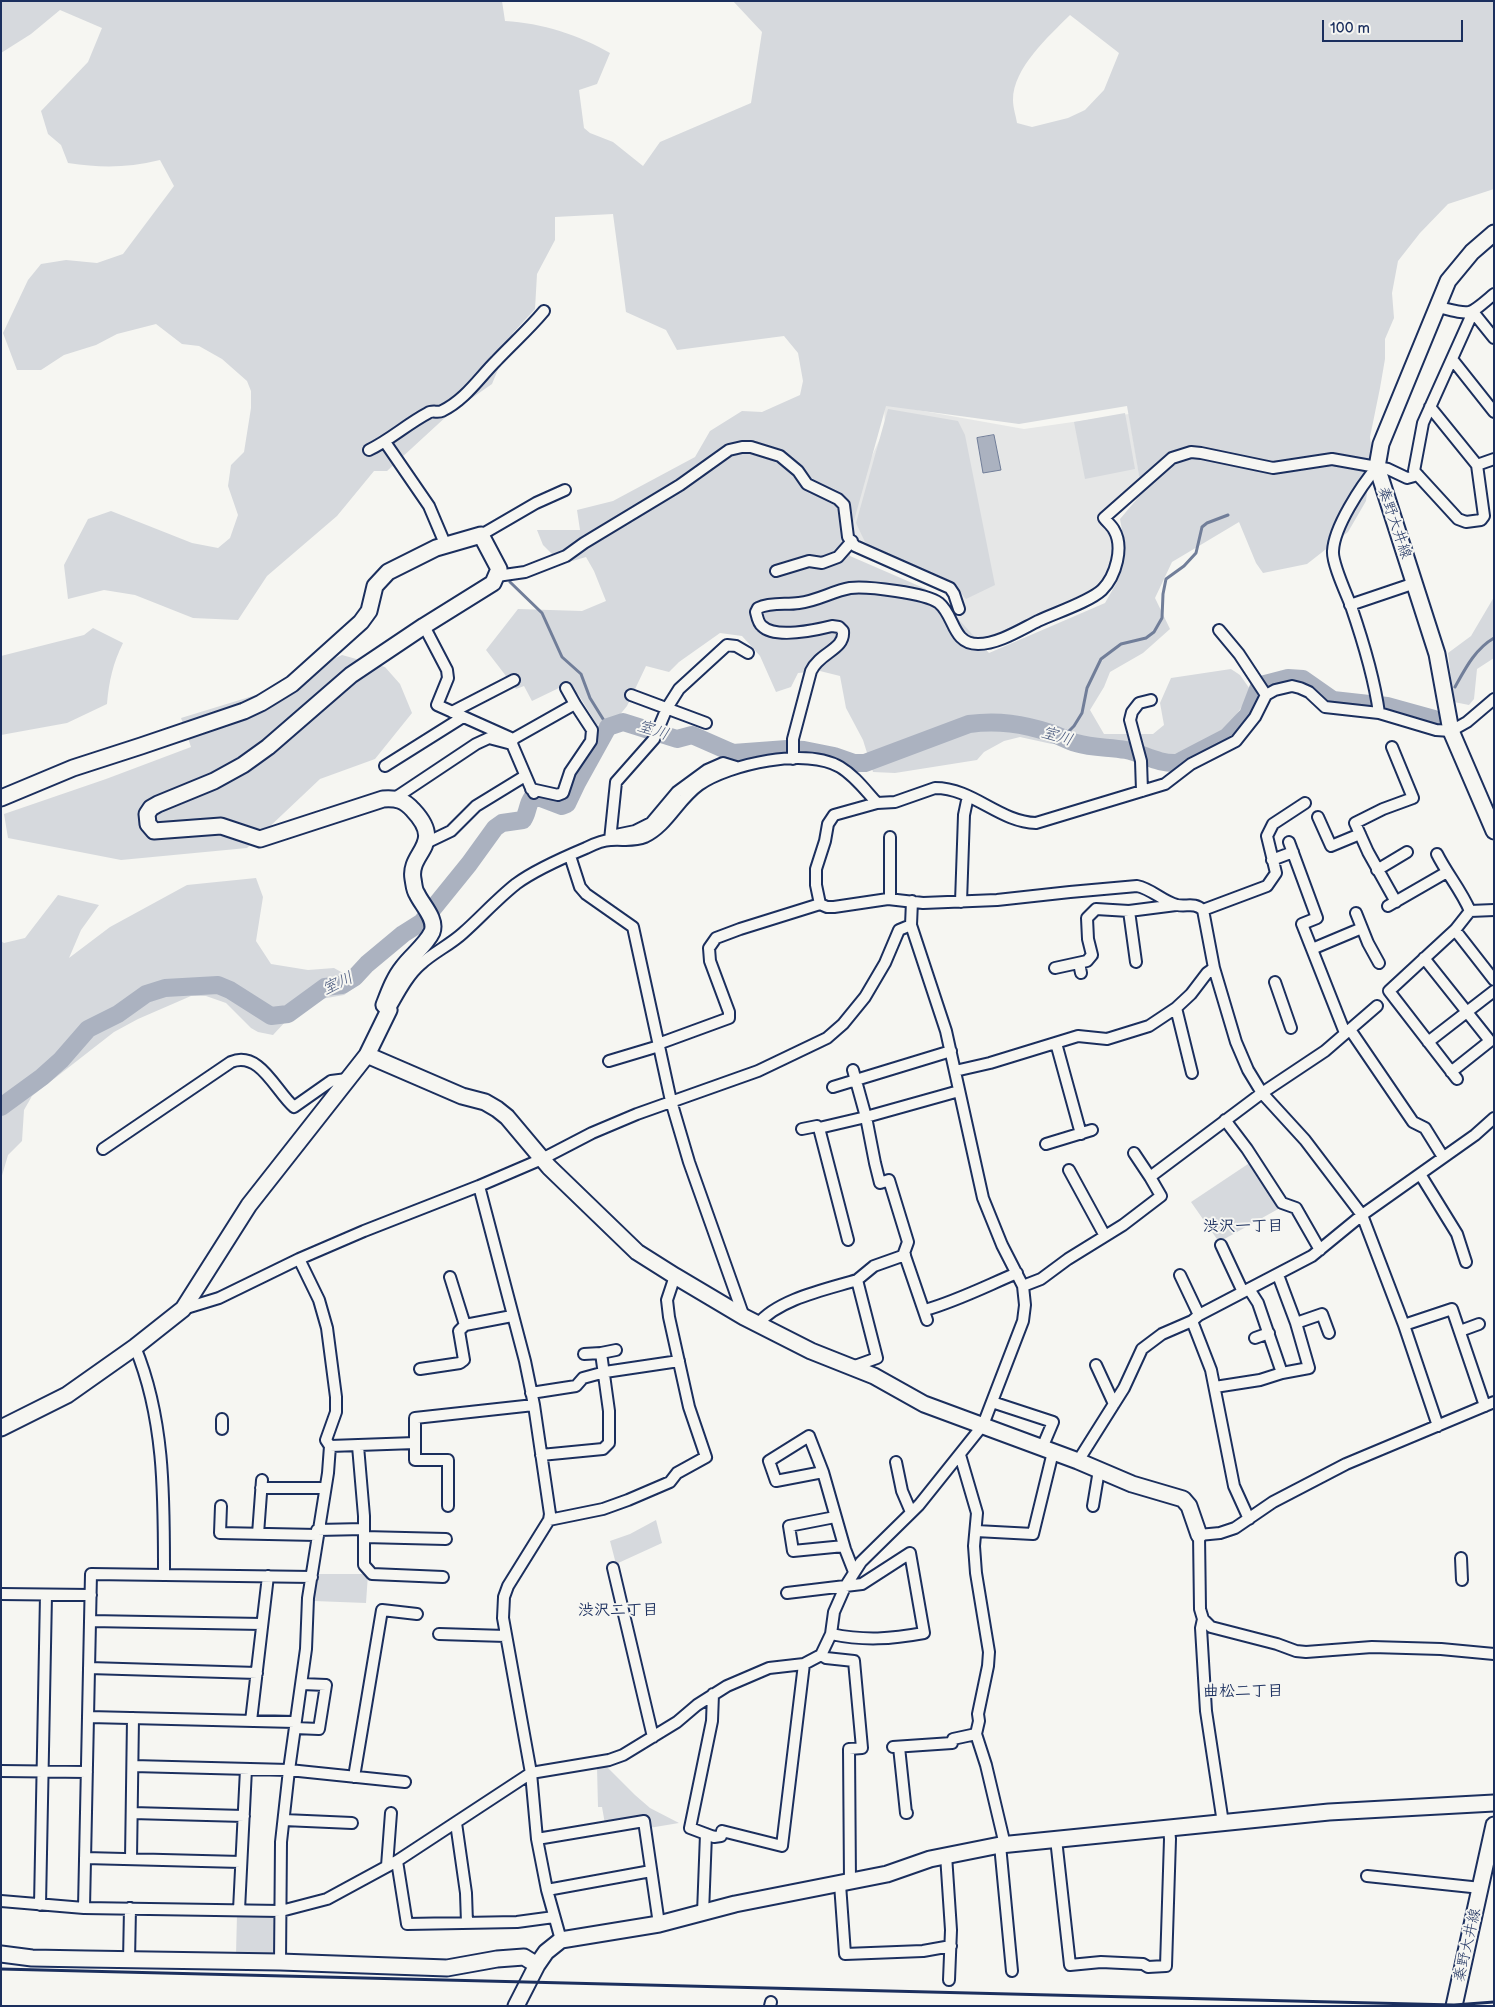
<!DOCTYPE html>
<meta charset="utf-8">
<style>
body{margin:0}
#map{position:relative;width:1495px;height:2007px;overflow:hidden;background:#f6f6f2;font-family:"Balsamiq Sans",sans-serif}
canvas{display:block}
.frame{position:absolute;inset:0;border:2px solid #1b2f5e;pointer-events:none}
.scale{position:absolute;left:1322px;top:20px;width:141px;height:22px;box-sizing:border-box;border:2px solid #1b2f5e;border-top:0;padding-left:6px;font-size:15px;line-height:18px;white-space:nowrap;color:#1b2f5e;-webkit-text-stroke:4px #f6f6f2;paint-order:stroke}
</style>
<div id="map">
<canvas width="1495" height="2007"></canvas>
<div class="frame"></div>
<div class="scale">100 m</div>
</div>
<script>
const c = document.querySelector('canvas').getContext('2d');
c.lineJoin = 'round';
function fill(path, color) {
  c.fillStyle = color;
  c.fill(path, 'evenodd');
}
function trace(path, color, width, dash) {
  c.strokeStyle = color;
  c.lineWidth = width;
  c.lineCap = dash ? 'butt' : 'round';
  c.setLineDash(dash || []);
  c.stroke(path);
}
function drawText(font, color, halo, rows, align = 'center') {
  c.font = font + ' "Balsamiq Sans","Klee One",sans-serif';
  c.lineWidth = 4;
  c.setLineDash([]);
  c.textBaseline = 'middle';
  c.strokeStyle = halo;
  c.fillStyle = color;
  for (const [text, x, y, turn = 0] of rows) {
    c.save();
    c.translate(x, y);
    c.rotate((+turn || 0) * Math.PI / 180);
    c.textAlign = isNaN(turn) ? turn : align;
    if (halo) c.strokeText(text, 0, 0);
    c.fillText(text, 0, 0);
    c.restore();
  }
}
const built = new Path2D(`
 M884 404 1024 429 1129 414 1140 480 1096 519 1111 531 1116 548 1106 579 1094 591 985 641 968 639 954 621 955 616 963 612 955 591 855 542 850 532 854 494 885 428Z`);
const green = new Path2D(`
 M1 1H502L505 21C542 23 579 35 610 53L597 84 579 90 584 128 590 133 613 142 643 166 660 142 751 103 762 32 733 1H1494V189L1448 204 1420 233 1398 261 1392 293 1394 318 1385 339V359L1380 388 1370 437 1372 453 1366 501 1348 532 1307 564 1263 573 1256 563 1239 522 1172 562 1155 598 1170 629 1143 653 1110 672 1104 687 1090 710 1104 734H1153L1164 725 1160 703 1171 678 1231 669 1240 675 1252 692 1225 731 1175 754 1162 755 1102 740 1052 744 1020 737 1004 741 984 752 977 760 895 773 873 772 863 740 846 708 840 676 820 671 798 673 791 687 776 692 760 656 742 636 720 633 679 662 669 672 646 666 627 706 618 717 597 725 578 694 560 683 561 687 532 701 524 686 516 689 486 650 518 609 582 611 606 601 594 571 586 557 562 564 543 545 537 530H580L577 510 613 501 695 457 710 431 742 411 762 412 800 395 803 381 798 353 784 336 677 350 666 330 626 312 613 214 555 217V240L537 274 535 309 513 333 492 384 449 414 387 471H374L337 516 267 576 238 620 193 618 135 595 104 590 68 599 64 565 88 519 111 511 192 543 218 548 230 538 238 515 228 486 231 465 244 452 251 408V391L247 381 222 359 199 346 182 344 156 324 117 334 96 345 64 355 41 370H17L3 333 28 280 41 264 66 260 97 263 123 254 174 186 160 160C126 168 102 168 68 163L61 145 48 134 41 111 88 62 102 28 60 10 31 34 1 53ZM1070 15 1119 53 1104 90 1085 110 1068 118 1032 127 1017 123C1016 116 1013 108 1013 100 1013 68 1049 36 1070 15ZM886 406 1019 424 1127 406 1142 493 1120 519 1123 536 1124 560 1117 582 1105 603 989 653 962 623 926 589 850 556V535Z
 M888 409 958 421 965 435 995 585 966 599 951 581 875 549 865 542 856 523Z
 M1125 413 1135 469 1085 479 1074 422Z
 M1494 597V658L1477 669 1474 699 1469 705 1454 702 1448 653 1471 636Z
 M93 628 123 643C113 663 109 681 107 704L67 723 1 735V656L84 635Z
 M342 655 385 667 400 684 412 713 375 759 320 779 247 848 121 860 8 838 4 814 106 779 191 747 181 718 256 695Z
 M256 878 263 897 256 941 271 964 308 970 334 968 361 983 344 995 321 999 286 1021 273 1035 258 1032 251 1028 226 1003 206 996H191L138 1019 114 1032 32 1096 24 1110 22 1141 8 1155 1 1179V941L4 943 25 938 58 895 99 905 81 930 69 958 110 927 187 885Z
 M1248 1164 1252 1165 1280 1208 1219 1242 1191 1202Z
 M656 1520 662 1543 616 1564 610 1541 630 1534Z
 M318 1574H368L366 1603 314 1601Z
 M606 1766 635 1795 650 1808 679 1823 649 1828 647 1818 605 1824 602 1807H598L597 1767Z
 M237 1914 273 1915 274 1951 271 1955H236Z`);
const water = new Path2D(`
 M994 435 1001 470 983 473 977 438Z`);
const stream = new Path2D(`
 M510 582 542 613 562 657 581 674 590 698 608 727
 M1455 687C1465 669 1475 649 1494 638
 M1062 738 1074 726 1082 713 1087 688 1101 659 1121 644 1146 638 1154 632 1162 618 1163 594 1166 579 1184 566 1196 553 1202 527 1207 523 1228 515`);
const river = new Path2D(`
 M1 1107 42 1077 61 1060 88 1029 118 1014 146 994 165 988 218 985 230 990 271 1016 288 1014 325 987 342 985 355 977 367 964 403 934 422 922 469 864 495 828 502 823 523 820C528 813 527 805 532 798H541L562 806 567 804 577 783 608 727 623 722 677 739 692 735 733 753 787 749 804 750 834 756 854 763H865L969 724C998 720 1023 724 1051 733 1060 736 1068 741 1076 743 1093 748 1109 747 1126 750 1144 754 1158 764 1177 763L1227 737 1248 715 1258 689 1265 684 1288 678 1303 679 1333 700 1387 706 1434 719`);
const street = new Path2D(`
 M1438 307C1472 315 1467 317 1494 294
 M1452 359 1494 412
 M1430 407 1477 465 1484 516 1481 520 1466 522 1458 519 1414 471 1423 423 1473 312 1494 338
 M385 442 429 506 446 546
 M369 450C390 440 407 424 428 413 432 410 438 413 442 411 465 400 479 378 496 361 512 344 529 329 544 311
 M1477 465 1494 459
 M1377 467C1361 486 1334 527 1333 551 1332 563 1346 593 1351 606 1363 641 1374 676 1379 713
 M481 535 536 503 565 490
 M776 571 809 561 822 563 838 557 852 541
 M497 576 525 572 566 556 584 543 680 485 729 450 742 447H751L780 456 798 471 807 484 838 499 844 505 848 537 855 546 950 588 954 594 959 609
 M1350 605 1415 583
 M424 626 447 670 448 678 437 705 513 739 512 744 530 786 534 793
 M1219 630 1239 654 1266 695
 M566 688 575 704
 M631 695 706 723
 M452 712 514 680
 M513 739 575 704 592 730 591 741 570 772 563 793 558 795 531 789
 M1392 747 1413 798 1383 809 1355 823 1368 852 1396 902
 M793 759V739L811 671C820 652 845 650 843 631L839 627 832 626C816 630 775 639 762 626 758 623 757 616 756 612L758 608C771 602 786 605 799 603 817 601 833 591 850 588 867 586 926 593 939 603 955 616 952 644 978 644 998 644 1020 630 1038 621 1055 613 1089 602 1102 590 1116 576 1124 547 1114 530 1112 526 1107 522 1104 518L1172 458 1191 452 1201 453 1273 468 1332 459 1388 469 1407 478 1418 475
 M385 766 463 717
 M1142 791 1141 761 1130 720 1132 712 1139 703 1151 700
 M395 798 476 744 489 738 508 743
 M1318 817 1331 846 1360 834
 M611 836 635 831 651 823 677 792 707 770 723 763 736 767
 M890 837V899
 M610 840 616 782 654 739 667 708 679 689 727 645 736 646 748 653
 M1289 842 1317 918 1302 924 1345 1033
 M426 843 451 831 476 806 525 776
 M1437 854C1447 874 1461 890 1470 911
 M570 856 580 887 586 894 633 927 671 1101 689 1162 744 1317
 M1272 860 1293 852
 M1377 870 1407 852
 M961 902 964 815 968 796
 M820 904 816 885V869L825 841 828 824 834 815 877 803
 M1388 906 1447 872
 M1203 910 1267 886 1276 873 1267 836 1273 824 1305 803
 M1129 911 1136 962
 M1356 913 1368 943 1379 963
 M1455 930 1494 980
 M1312 949 1362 928
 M1424 958 1490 1041 1451 1072
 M1079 963 1081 973
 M1055 968 1087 961 1092 955 1088 939 1087 918 1096 909 1129 911 1176 905
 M1275 982 1291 1028
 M1176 1008 1192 1073
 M389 1010C398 995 407 976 421 964 434 952 450 945 463 933 481 917 497 899 516 884 532 872 567 856 586 848 594 844 603 840 611 840 623 839 633 842 645 837 668 826 678 800 699 785 729 764 807 747 840 767 855 776 865 790 877 803L895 802 935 788C973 788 999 822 1036 823L1165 784 1191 764 1236 741 1255 717 1266 695 1275 690 1292 686 1300 688 1309 692 1325 707 1379 713 1436 730 1451 731 1467 722 1494 699
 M1351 1031 1413 1122 1425 1128 1443 1157
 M1428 1042 1494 991
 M1056 1043 1081 1134
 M658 1044 729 1018V1012L710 961 709 948 716 938 740 929 820 904 827 907H834L888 899 923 903 997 900 1070 892 1137 886C1152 889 1162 901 1177 905 1187 907 1194 902 1203 910L1214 968 1236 1042 1248 1070 1262 1093 1305 1140 1362 1215 1404 1325 1438 1426
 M609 1061 659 1046
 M853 1070 866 1117 875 1163 880 1183 889 1180 908 1242 904 1253 927 1320
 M955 1071 990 1063 1078 1036 1107 1039 1149 1026 1176 1008 1191 994 1207 973 1214 968
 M1457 1079 1389 991 1455 930 1470 911 1494 910
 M833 1087 951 1051
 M1225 1120 1247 1149 1282 1203 1296 1208 1320 1250
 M802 1129 817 1126 819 1128
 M1046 1144 1092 1130
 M103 1149 231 1062C260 1050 276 1092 294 1107L331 1081 347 1079
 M1134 1153 1150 1177
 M1069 1170 1105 1236
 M1420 1174 1457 1234 1466 1262
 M479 1186 525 1361 534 1405 550 1514 549 1520 508 1586 504 1597 503 1618 531 1773 537 1839 547 1890 561 1940
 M848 1240 819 1128 866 1117 959 1091
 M1221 1245 1243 1292
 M1180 1275 1199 1315
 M1278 1275 1296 1323 1309 1368 1282 1373
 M450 1277 465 1325 512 1316
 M1023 1286 1041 1279 1068 1259 1123 1225 1161 1196 1150 1177 1262 1093 1325 1051 1377 1006
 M183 1309 219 1298 299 1259 364 1231 479 1186 542 1159 592 1133 637 1114 758 1071 827 1038 843 1024 865 997 885 963 899 930 911 925
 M925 1310C957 1301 986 1286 1017 1273
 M1192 1321 1211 1370 1234 1486 1249 1519
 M1296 1323 1322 1314 1329 1333
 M758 1324C778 1299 828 1289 857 1280
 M1404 1325 1452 1309 1485 1406
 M1460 1331 1479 1324
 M1255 1338 1269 1333
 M135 1347C165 1419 164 1498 164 1575
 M601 1353 616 1350
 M1096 1365 1114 1404
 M852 1367 877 1358 857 1280 874 1266 905 1255
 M420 1369 460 1363 464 1360 459 1331 465 1325
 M1215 1387 1260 1380 1282 1373 1258 1303 1249 1289
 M531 1393 576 1386 583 1378 605 1372 679 1361
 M992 1402 1053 1422 1042 1448
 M222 1419V1429
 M809 1436 823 1472 776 1481 769 1461Z
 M330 1446 415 1443
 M358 1446 364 1516V1565L372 1574 443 1577
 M541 1455 603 1449 609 1443V1411L601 1353 584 1354
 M960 1455 977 1513 974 1546 976 1573 989 1652 988 1666 978 1714 979 1721 976 1734 986 1765 1005 1845
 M1078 1461 1124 1388 1142 1349 1162 1334 1192 1321 1199 1315 1312 1256 1362 1215 1475 1135 1494 1118
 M896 1462 902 1491 911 1512
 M823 1472 845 1549 854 1572
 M261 1488H325
 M221 1506 220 1533 317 1535
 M448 1506V1460H415V1418L534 1405
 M1093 1506 1099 1470
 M835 1517 789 1526 793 1551 844 1546
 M549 1520 603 1509 628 1500 670 1482 677 1473 706 1457 689 1407 669 1317 667 1300 675 1276
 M317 1530 364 1529
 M976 1531 1033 1534 1053 1452
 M258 1534 262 1480
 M364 1537 446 1539
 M1461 1558 1462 1580
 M613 1568 653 1737
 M787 1593 862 1584 910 1553 924 1633C891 1639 865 1641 831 1634
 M1 1594 91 1595
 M1203 1619 1211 1627 1277 1644 1296 1651 1306 1652 1372 1647 1441 1649 1494 1654
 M90 1621 262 1624
 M439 1634 506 1636
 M821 1655 826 1658 854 1661 862 1748 849 1749 850 1882
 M89 1668 257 1673
 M713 1694 712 1721 690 1828 714 1837 721 1836 722 1831 782 1846 804 1664
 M89 1717 295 1722
 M251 1721 268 1576
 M295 1728 319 1729 326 1685 302 1684
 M893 1747 952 1743 953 1739 976 1734
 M899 1747 906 1813H907
 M133 1766 289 1770 405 1782
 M1 1771 87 1772
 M354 1777 382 1610 417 1614
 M132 1813 244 1816
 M284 1820 352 1823
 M456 1823 466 1893 467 1923
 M1223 1823 1206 1711 1201 1628 1203 1619 1200 1609 1199 1535 1220 1533 1235 1528 1273 1502 1346 1464 1494 1402
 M537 1839 644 1821 659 1924
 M1056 1839 1070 1965 1101 1962 1143 1964 1148 1967 1166 1966 1170 1839 1169 1829
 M1000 1845 1012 1971
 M946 1855 951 1930 949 1980
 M85 1858 241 1862
 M131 1859 133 1718
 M397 1861 407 1924 517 1922 554 1917
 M387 1866 391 1813
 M1367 1876 1481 1888
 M840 1884 845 1954 923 1951 951 1946
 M547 1890 651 1871
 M1 1901 84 1908 281 1911 327 1899 397 1861 531 1773 609 1760 623 1755 677 1722 697 1705 727 1686 769 1668 804 1664 821 1655 831 1634 834 1612 845 1587 861 1562 919 1505 983 1425 1023 1321 1025 1305 1023 1286 1002 1245 983 1198 946 1031 911 925 912 901
 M40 1905 46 1595
 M84 1908 91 1574 312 1577
 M239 1910 246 1769
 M703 1913 706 1834
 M129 1961 130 1908
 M280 1962 281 1842 289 1770 306 1649 308 1598 328 1473 330 1446 326 1440 336 1412V1397L327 1328 319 1300 299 1259
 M770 2006 771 2002`);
const secondary = new Path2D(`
 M1494 233 1472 252 1448 281 1381 444 1377 467 1437 654 1451 731 1494 831
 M1 798 73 768 141 746 244 711 261 703 292 684 361 622 369 611 375 586 388 572 436 548 481 535 499 569 493 583 424 626 351 675 268 747 243 765 214 781 158 804 151 808 147 814 148 824 154 831 221 826 260 839 383 799C397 798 404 800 413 810 446 845 408 852 413 879 414 884 414 890 417 894 422 905 437 919 432 932 426 945 411 956 403 967 394 978 389 992 384 1005L389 1010 367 1055 249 1205 183 1309 135 1347 67 1395 1 1428
 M367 1055 462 1096 485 1102 497 1109 507 1117 549 1167 637 1252 675 1276 744 1317 811 1351 874 1376 924 1404 1078 1461 1132 1484 1183 1499 1189 1506 1199 1535
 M1 1954 32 1958 86 1959 280 1962 447 1968 497 1959 524 1957 537 1965
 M516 2006 537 1965 546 1952 561 1940 659 1924 735 1904 887 1874 930 1859 1000 1845 1329 1812 1494 1803
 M1454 2006 1494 1825`);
const rail = new Path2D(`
 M1 1969 1454 2005 1494 2002`);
const streetNames = [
 ["秦野大井線",1394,523,71],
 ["秦野大井線",1468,1945,-77]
];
const waterNames = [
 ["室川",653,731,18],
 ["室川",1057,737,17],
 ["室川",338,984,-25]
];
const neighbourhoodNames = [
 ["渋沢一丁目",1243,1227],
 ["渋沢二丁目",618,1611],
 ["曲松二丁目",1243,1692]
];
fill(built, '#e6e7e7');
fill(green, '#d6d9dd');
fill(water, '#abb2c0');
trace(water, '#717e99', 1);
trace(stream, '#717e99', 3);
trace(river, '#abb2c0', 18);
trace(street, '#1b2f5e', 14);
trace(secondary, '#1b2f5e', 19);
trace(street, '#f6f6f2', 10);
trace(secondary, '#f6f6f2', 15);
trace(rail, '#1b2f5e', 3);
drawText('15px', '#1b2f5e', '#f6f6f2', streetNames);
drawText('italic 16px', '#46567b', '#f6f6f2', waterNames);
drawText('bold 16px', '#1b2f5e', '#f6f6f2', neighbourhoodNames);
</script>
